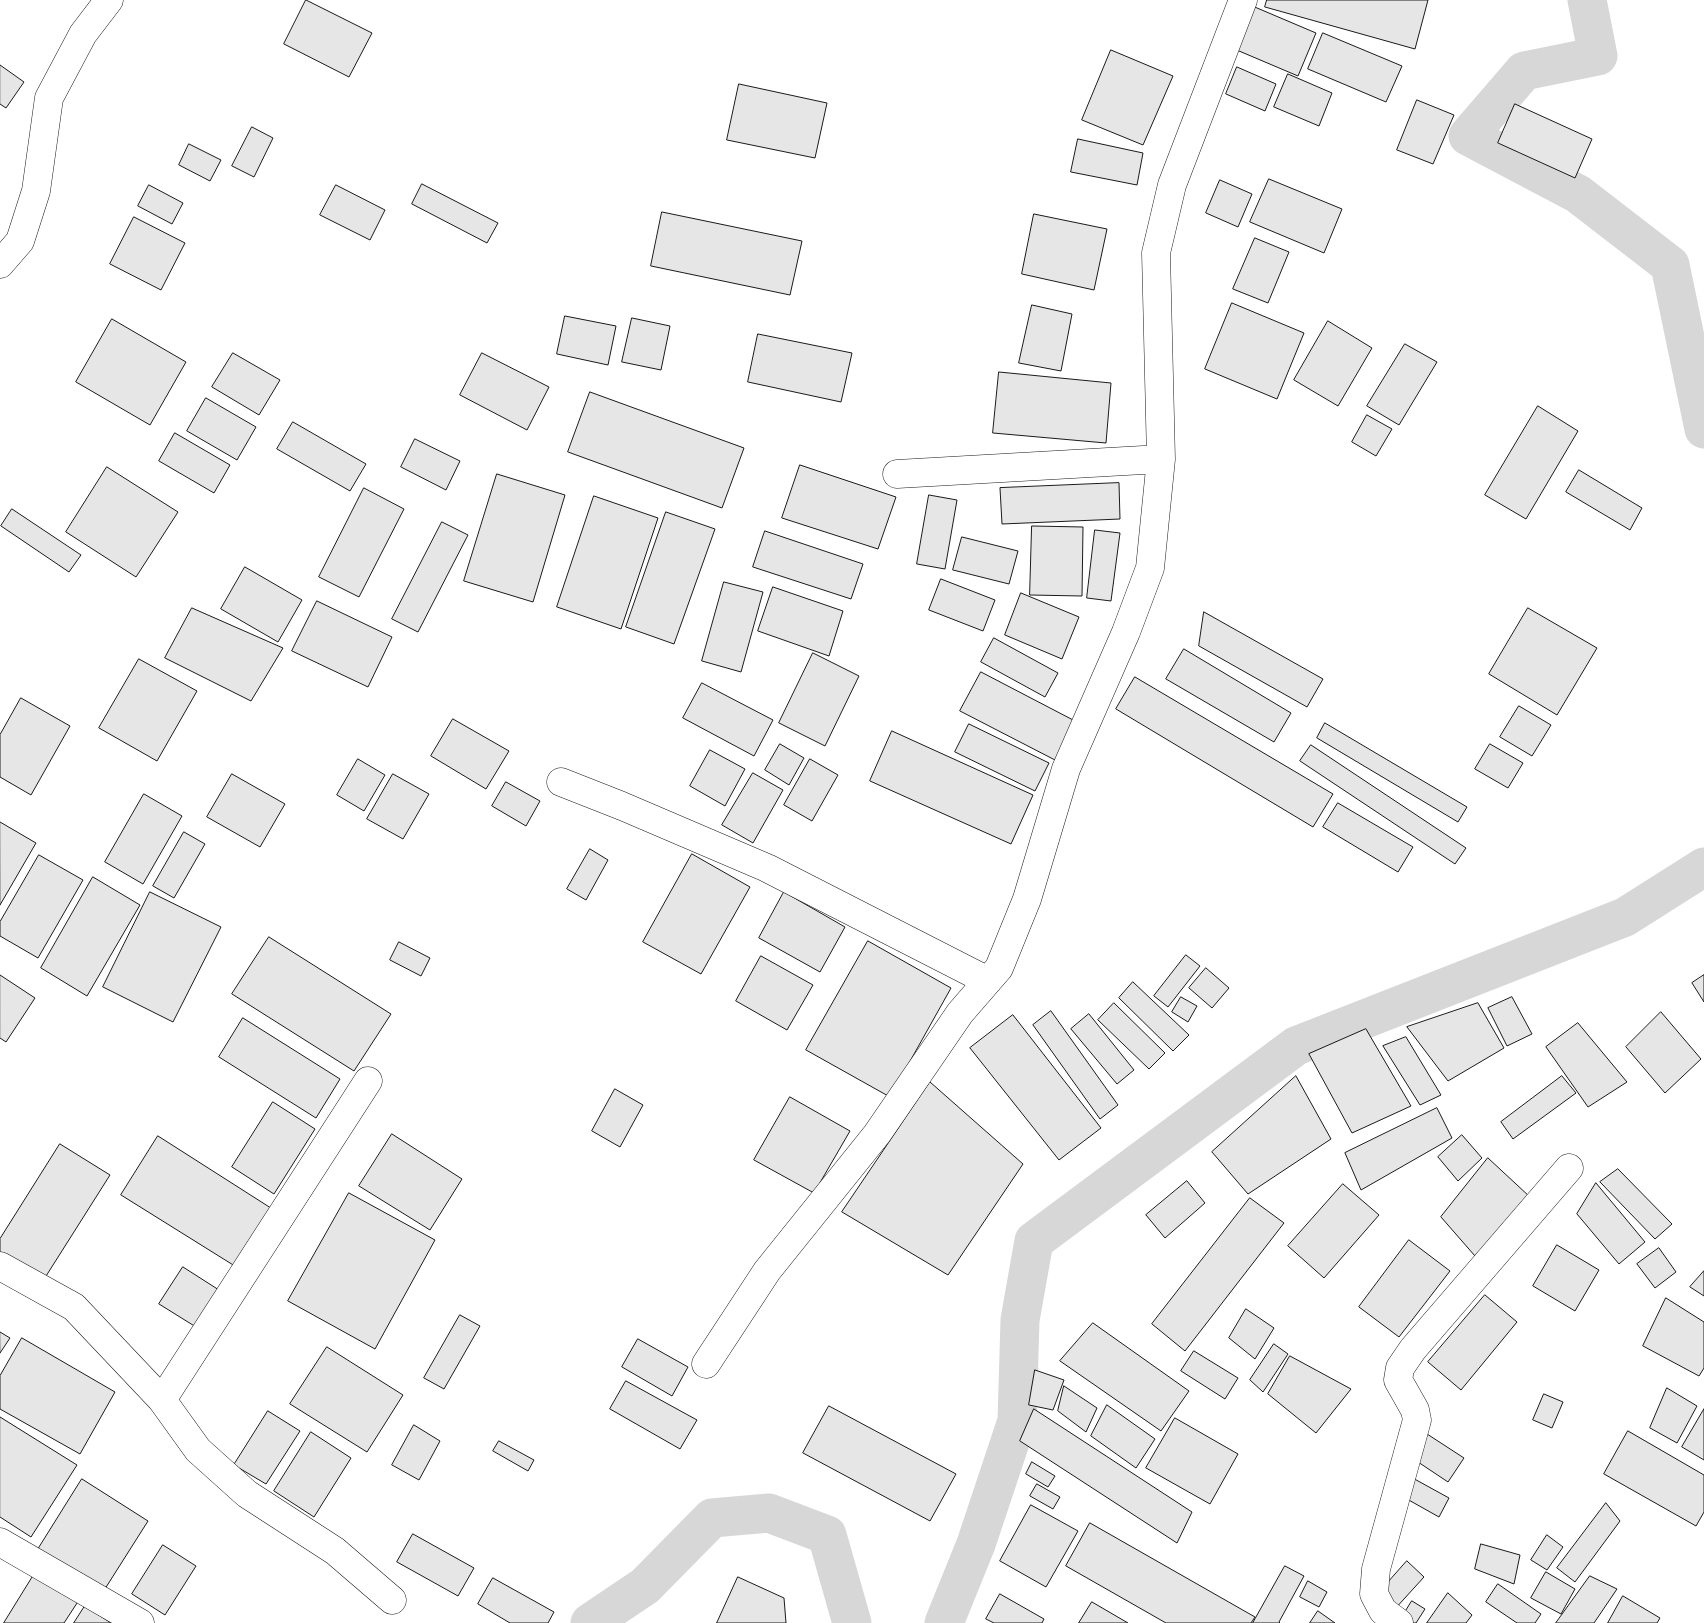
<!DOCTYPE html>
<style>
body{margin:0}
canvas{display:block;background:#fff}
</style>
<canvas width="1704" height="1623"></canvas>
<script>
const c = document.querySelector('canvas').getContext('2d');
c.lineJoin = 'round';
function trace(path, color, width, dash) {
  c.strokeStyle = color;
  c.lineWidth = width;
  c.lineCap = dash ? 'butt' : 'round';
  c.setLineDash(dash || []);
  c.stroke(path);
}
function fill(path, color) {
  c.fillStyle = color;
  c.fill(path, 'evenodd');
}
const canal = new Path2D(`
 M1587 0 1598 56 1524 71 1468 136 1578 194 1670 265 1704 429
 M590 1623 645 1586 712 1518 769 1513 827 1535 852 1623
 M944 1623 976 1544 1017 1421 1020 1320 1034 1241 1296 1046 1625 917 1704 867`);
const building = new Path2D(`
 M306 0 372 33 349 77 284 44Z
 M1267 0H1428L1415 49 1265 7Z
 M1250 5 1316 33 1298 76 1232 48Z
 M1323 33 1402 66 1386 102 1308 69Z
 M1111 50 1173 76 1143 145 1082 120Z
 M0 65 24 82 6 108 0 104Z
 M1237 67 1276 84 1265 111 1226 94Z
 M1288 74 1332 93 1319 126 1274 107Z
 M739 84 827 103 815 158 727 140Z
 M1417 100 1454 115 1433 164 1397 150Z
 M1515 104 1592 139 1575 178 1498 143Z
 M252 127 273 138 254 177 232 166Z
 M1078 139 1143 153 1137 185 1071 172Z
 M189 144 221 160 210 181 179 165Z
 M1269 179 1342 209 1324 253 1250 222Z
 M1220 180 1252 194 1238 227 1206 213Z
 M422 184 498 223 487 243 412 204Z
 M149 185 183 203 172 224 138 206Z
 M336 185 385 210 370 240 320 215Z
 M662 212 802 241 790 295 651 266Z
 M1034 214 1107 229 1094 290 1022 274Z
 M134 217 185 243 161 290 110 264Z
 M1255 238 1289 252 1268 303 1233 289Z
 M1232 303 1304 333 1277 399 1205 369Z
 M1032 305 1072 314 1061 371 1019 363Z
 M565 316 616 326 608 365 557 354Z
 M632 318 670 326 661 370 622 362Z
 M112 319 186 362 150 425 76 382Z
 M1328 321 1372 348 1338 406 1294 380Z
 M758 334 852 353 841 402 748 382Z
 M1405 344 1437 362 1399 425 1367 406Z
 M233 353 280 380 259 415 212 387Z
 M482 353 549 387 527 430 460 395Z
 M999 372 1111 383 1106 443 993 433Z
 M590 392 744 448 722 508 568 452Z
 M206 398 256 427 237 460 187 431Z
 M1538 406 1578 431 1526 519 1485 495Z
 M1367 415 1392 429 1376 456 1352 442Z
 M293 422 366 464 350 491 277 449Z
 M175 433 230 465 214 493 159 461Z
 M415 439 460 461 446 490 401 467Z
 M800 465 896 497 878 549 782 518Z
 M107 467 178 512 136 577 66 532Z
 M1579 470 1642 508 1630 530 1566 492Z
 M497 474 565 495 533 602 464 581Z
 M1119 483 1120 519 1002 524 1000 488Z
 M364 488 404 509 359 597 319 577Z
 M929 495 957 500 945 569 917 564Z
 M594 496 658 518 621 629 557 607Z
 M12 509 81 555 69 572 1 526Z
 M666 512 715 529 674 644 626 627Z
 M442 522 468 535 418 632 392 619Z
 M1032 526 1083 527 1082 596 1030 595Z
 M1095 530 1120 533 1111 601 1087 598Z
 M765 531 863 564 851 599 753 567Z
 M962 537 1018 551 1009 584 953 570Z
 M245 567 302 600 278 642 221 609Z
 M941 579 995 600 983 631 929 610Z
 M724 582 763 592 741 672 702 661Z
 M773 587 843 611 829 656 758 631Z
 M1021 593 1079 617 1062 659 1005 635Z
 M317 601 392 637 368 687 292 651Z
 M192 608 283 648 251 701 165 658Z
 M1528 608 1597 648 1557 715 1489 674Z
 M1204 612 1323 679 1307 707 1199 646Z
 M994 638 1058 673 1045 697 981 662Z
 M1184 649 1291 713 1274 742 1166 679Z
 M813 653 859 676 825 746 779 723Z
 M139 659 197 691 157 761 99 728Z
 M981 672 1075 721 1055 760 960 711Z
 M1135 677 1333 794 1313 827 1116 709Z
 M702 683 773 720 754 756 683 718Z
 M21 698 70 726 31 795 0 777V735Z
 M1519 706 1551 725 1532 756 1500 737Z
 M453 719 509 751 486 789 431 756Z
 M1325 723 1467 807 1458 822 1317 738Z
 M969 724 1049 763 1035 791 955 752Z
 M892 731 1033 795 1011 844 870 781Z
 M780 744 804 758 789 785 765 770Z
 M1490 744 1523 763 1508 788 1475 769Z
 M1311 745 1466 848 1455 864 1300 761Z
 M710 750 745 769 725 806 690 786Z
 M358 759 385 775 364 811 337 795Z
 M810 759 838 775 812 821 784 805Z
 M753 773 783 790 753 843 722 825Z
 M232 774 285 804 260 847 207 817Z
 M393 774 429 794 403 839 367 819Z
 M506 782 540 801 526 826 492 806Z
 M144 794 182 816 143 884 105 862Z
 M1338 803 1413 847 1398 872 1323 827Z
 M0 822 36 843 0 905Z
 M184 832 205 844 174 898 153 886Z
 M590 849 608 860 586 900 567 889Z
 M692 854 750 887 701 974 643 942Z
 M39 855 83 880 38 958 0 936V922Z
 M93 877 140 905 87 996 41 968Z
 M150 892 221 927 173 1022 103 987Z
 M784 892 845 927 820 972 759 938Z
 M269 937 391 1014 354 1071 232 994Z
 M868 941 951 988 890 1097 806 1050Z
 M399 942 430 958 421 976 390 960Z
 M1186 955 1200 966 1168 1007 1154 996Z
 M761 956 813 985 787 1030 736 1001Z
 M1206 968 1229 988 1212 1008 1189 988Z
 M0 975 35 998 6 1042 0 1038Z
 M1704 975V1002L1692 983Z
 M1133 982 1189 1035 1173 1051 1119 998Z
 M1181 997 1197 1006 1188 1022 1172 1012Z
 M1512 997 1532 1034 1507 1046 1488 1008Z
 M1114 1003 1165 1053 1149 1069 1098 1020Z
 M1478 1003 1504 1048 1448 1081 1407 1027Z
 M1051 1011 1118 1105 1100 1119 1033 1025Z
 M1661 1012 1701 1059 1665 1093 1626 1047Z
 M1089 1014 1134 1070 1117 1084 1071 1029Z
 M1013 1015 1101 1128 1059 1160 970 1048Z
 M243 1018 340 1079 316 1118 219 1057Z
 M1578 1023 1627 1082 1588 1107 1546 1047Z
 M1366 1029 1411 1106 1352 1133 1309 1054Z
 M1406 1037 1441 1095 1420 1105 1383 1046Z
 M1296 1076 1331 1139 1248 1194 1212 1152Z
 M1562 1076 1576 1093 1513 1139 1501 1122Z
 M930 1082 1023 1164 948 1275 842 1212Z
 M615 1089 643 1105 620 1147 592 1131Z
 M790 1097 850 1131 814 1193 754 1160Z
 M273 1102 315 1129 274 1194 232 1167Z
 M1437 1108 1452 1138 1361 1190 1345 1153Z
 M392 1134 462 1179 430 1230 359 1186Z
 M1462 1135 1482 1158 1458 1181 1438 1157Z
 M158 1136 274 1210 238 1268 121 1195Z
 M60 1144 110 1175 41 1284 0 1259V1239Z
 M1488 1158 1530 1197 1475 1256 1441 1217Z
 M1618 1169 1672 1224 1655 1239 1600 1182Z
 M1187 1181 1205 1203 1165 1238 1146 1215Z
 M1596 1183 1645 1242 1619 1264 1577 1214Z
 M1343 1184 1379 1215 1324 1278 1288 1246Z
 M349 1193 435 1240 375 1349 288 1301Z
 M1250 1198 1284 1223 1185 1351 1152 1324Z
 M1409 1240 1450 1271 1399 1337 1359 1307Z
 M1557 1245 1599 1270 1575 1311 1533 1286Z
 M1659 1248 1676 1272 1655 1288 1637 1264Z
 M183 1267 219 1290 196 1327 159 1304Z
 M1704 1271V1296L1690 1287Z
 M1485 1295 1517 1322 1461 1390 1428 1362Z
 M1666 1298 1704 1322V1368L1699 1376 1643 1346Z
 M1246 1309 1274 1328 1255 1359 1229 1338Z
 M460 1315 480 1326 444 1389 424 1378Z
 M1093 1323 1189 1391 1161 1431 1060 1361Z
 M0 1332 10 1338 0 1353Z
 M22 1338 115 1392 80 1454 0 1409V1376Z
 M638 1339 688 1367 672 1396 622 1367Z
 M1274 1344 1288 1354 1263 1392 1250 1380Z
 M327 1347 403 1395 367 1452 290 1404Z
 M1194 1351 1238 1378 1225 1399 1181 1371Z
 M1290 1356 1351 1389 1316 1433 1268 1394Z
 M1035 1370 1064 1380 1053 1410 1029 1405Z
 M626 1381 697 1420 680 1449 610 1409Z
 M1064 1386 1097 1408 1086 1432 1058 1411Z
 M1667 1388 1697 1406 1677 1443 1650 1428Z
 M1544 1394 1563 1402 1552 1428 1533 1420Z
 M1107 1405 1155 1439 1136 1468 1091 1436Z
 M829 1406 956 1474 930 1521 803 1453Z
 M1034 1409 1192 1512 1177 1543 1020 1441Z
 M1704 1409V1460L1682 1447Z
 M268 1411 300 1431 266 1484 234 1465Z
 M0 1417 77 1465 31 1537 0 1517Z
 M1175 1418 1238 1454 1210 1504 1146 1468Z
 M414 1425 440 1441 419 1480 392 1465Z
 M1628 1431 1704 1475V1512L1696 1526 1604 1474Z
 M311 1432 351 1458 314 1517 274 1491Z
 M1424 1432 1464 1458 1448 1482 1412 1458Z
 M499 1441 534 1460 528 1471 493 1451Z
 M1032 1462 1055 1476 1048 1487 1026 1474Z
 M1409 1476 1449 1498 1439 1517 1398 1494Z
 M82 1479 148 1521 103 1592 37 1551Z
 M1037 1484 1060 1497 1053 1509 1030 1496Z
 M1606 1503 1620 1521 1575 1582 1557 1568Z
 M1031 1505 1078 1531 1046 1587 1000 1561Z
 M1090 1523 1255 1617 1251 1623H1166L1066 1566Z
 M413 1534 474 1568 458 1596 397 1562Z
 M1547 1535 1563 1547 1547 1570 1531 1560Z
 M1481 1544 1520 1555 1514 1584 1475 1569Z
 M163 1545 196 1566 165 1615 132 1594Z
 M1407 1561 1424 1577 1394 1610 1377 1595Z
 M1285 1566 1304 1576 1279 1622 1280 1623H1253Z
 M1546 1572 1575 1589 1561 1614 1531 1598Z
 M35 1573 79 1600 64 1623H4Z
 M1590 1576 1617 1589 1594 1623H1556Z
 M738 1577 784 1598 786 1623H717Z
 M493 1578 554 1612 548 1623H510L478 1604Z
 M1308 1581 1327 1592 1319 1607 1300 1597Z
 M1498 1584 1541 1614 1535 1623H1517L1486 1602Z
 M1448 1593 1472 1615 1466 1623H1427Z
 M1000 1594 1044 1619 1042 1623H994L986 1619Z
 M1623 1596 1660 1618 1657 1623H1608Z
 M1412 1601 1425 1609 1416 1623H1401L1399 1622Z
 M1092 1602 1128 1623H1079Z
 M85 1606 111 1623H74Z
 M1318 1611 1335 1623H1310Z`);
const minor = new Path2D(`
 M0 264 20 241 36 191 49 98 83 34 109 0
 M897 474 1161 459
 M561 782 622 806 767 868 988 981
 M0 1266 74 1307 162 1400 198 1450 247 1494 335 1551 392 1600
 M706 1364 767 1271 877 1134 960 1013 999 968 1027 899 1066 769 1126 632 1150 568 1161 459 1156 253 1172 185 1243 0
 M162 1400 368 1081
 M0 1542 140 1623
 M1399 1623 1383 1611 1374 1594 1376 1569 1417 1420 1415 1410 1398 1380 1400 1368 1413 1349 1569 1168`);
trace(canal, '#d7d7d7', 39);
fill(building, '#e6e6e6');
trace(building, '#1a1a1a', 1);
trace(minor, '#1a1a1a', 29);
trace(minor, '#fff', 28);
</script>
